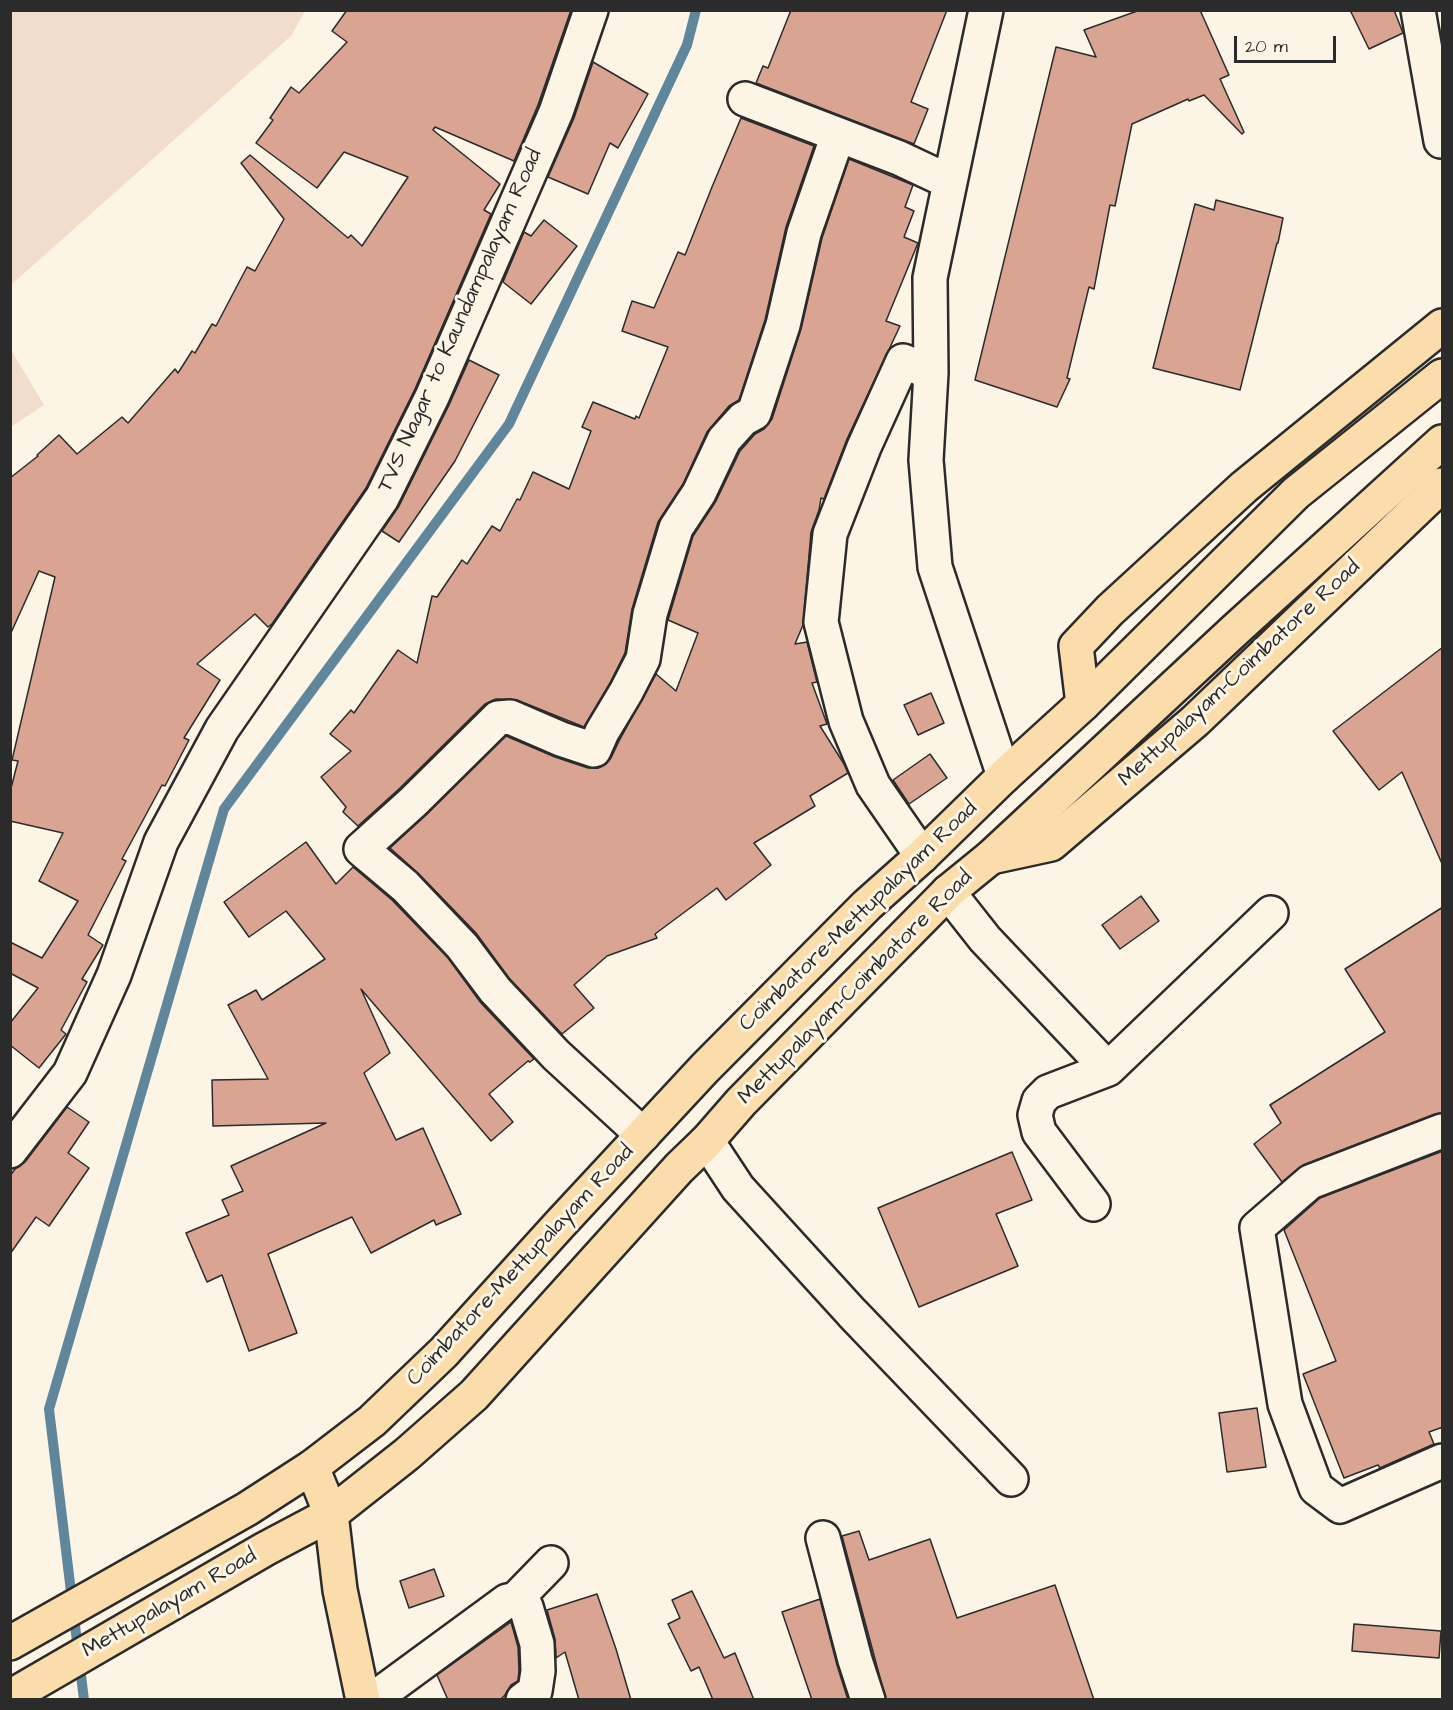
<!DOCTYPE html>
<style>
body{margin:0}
#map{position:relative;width:1453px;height:1710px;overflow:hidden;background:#fcf5e5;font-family:"Architects Daughter",sans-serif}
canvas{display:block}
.frame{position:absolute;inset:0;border:12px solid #2b2b2b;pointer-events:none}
.scale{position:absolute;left:1234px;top:36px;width:102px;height:27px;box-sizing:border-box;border:3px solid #2b2b2b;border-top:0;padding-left:8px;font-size:18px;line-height:21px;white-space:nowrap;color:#2b2b2b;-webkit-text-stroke:4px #fcf5e5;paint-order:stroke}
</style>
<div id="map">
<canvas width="1453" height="1710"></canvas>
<div class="frame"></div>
<div class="scale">20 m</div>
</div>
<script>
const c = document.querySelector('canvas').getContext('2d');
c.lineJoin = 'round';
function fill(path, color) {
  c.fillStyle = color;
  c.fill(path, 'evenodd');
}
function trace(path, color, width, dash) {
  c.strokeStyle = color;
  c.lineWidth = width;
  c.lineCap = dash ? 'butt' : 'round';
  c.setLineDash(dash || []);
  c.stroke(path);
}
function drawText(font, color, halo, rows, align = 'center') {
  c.font = font + ' "Architects Daughter",sans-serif';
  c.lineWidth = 6;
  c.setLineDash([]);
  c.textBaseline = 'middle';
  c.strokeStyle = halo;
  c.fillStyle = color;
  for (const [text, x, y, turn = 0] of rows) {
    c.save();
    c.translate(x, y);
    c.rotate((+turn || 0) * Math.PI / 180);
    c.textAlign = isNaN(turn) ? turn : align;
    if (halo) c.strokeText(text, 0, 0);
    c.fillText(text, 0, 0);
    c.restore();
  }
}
const built = new Path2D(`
 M11 10H304L305 11 292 35 11 285Z
 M10 348 44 405 11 427H10Z`);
const stream = new Path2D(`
 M84 1700 49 1409 224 809 509 424 687 45 696 10`);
const building = new Path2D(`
 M347 10H571L538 105 514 161 435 127 433 130 500 184 484 210 491 214 415 389 366 488 272 624 268 627 255 614 197 664 220 680 184 738 189 740 165 786 162 785 122 859 126 861 88 935 103 945 82 979 87 982 61 1030 66 1034 39 1068 10 1045V1023L38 988 10 973V942L42 958 78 901 39 881 63 833 10 821V792L18 761 12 760 55 577 39 571 10 635V478L38 456 37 455 59 435 77 454 122 417 128 423 175 369 178 373 192 351 195 353 212 324 216 326 247 267 255 271 284 219 241 163 250 155 348 238 351 235 362 246 408 177 344 152 317 188 256 143 273 120 270 118 291 87 299 93 347 42 332 31Z
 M791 10H947L911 102 928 109 914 144 756 83 763 66 768 68Z
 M1140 10H1200L1229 75 1220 79 1244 132 1242 134 1204 95 1189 101 1188 99 1132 124 1115 206 1110 205 1094 289 1089 287 1067 378 1070 379 1057 407 975 380 1056 47 1096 57 1084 30Z
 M1350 10H1394L1403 33 1369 49Z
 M593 62 648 94 618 148 610 143 588 194 548 177 574 118Z
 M741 118 814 146 786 227 765 320 739 400 729 406 707 432 683 484 658 522 632 609 625 653 610 683 584 727 517 700 496 699 485 704 400 788 358 826 343 812 346 807 321 777 351 751 330 734 351 710 354 713 398 650 417 663 432 596 437 597 462 560 467 564 492 526 500 531 517 499 520 500 533 472 569 489 591 431 582 427 593 402 635 419 636 416 639 418 668 347 622 331 632 301 654 308 678 252 685 255 712 187Z
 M849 159 913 185 905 207 914 211 904 237 918 243 886 321 900 326 847 439 824 499 821 498 819 510 811 532 803 625 795 644 807 642 817 682 812 683 827 724 820 726 844 764 848 773 810 796 815 806 754 843 771 865 726 900 717 888 655 934 657 938 607 956 574 985 594 1008 562 1034 509 978 476 933 418 873 390 848 426 815 506 736 555 757 588 768H598L606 764 611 758 619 741 656 674 676 691 698 633 668 620 693 536 716 501 740 451 755 434 764 429 772 419 801 329 822 238Z
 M1216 200 1283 218 1278 243H1277L1240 390 1153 368 1195 204 1214 210Z
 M544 220 577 246 531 304 503 282 524 232 531 236Z
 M469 360 499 375 455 461 399 542 382 531 399 506 449 405Z
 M1443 647V866L1402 772 1379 790 1333 731Z
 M931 693 944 723 918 735 904 705Z
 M930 754 947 778 909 804 893 780Z
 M306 842 336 884 353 867 392 900 448 958 481 1003 534 1059 530 1062 528 1061 489 1094 513 1122 491 1141 361 989 390 1053 364 1073 396 1140 423 1128 461 1214 436 1225 434 1220 371 1253 352 1217 268 1254 297 1333 249 1351 222 1275 207 1282 186 1233 229 1215 222 1200 243 1191 231 1166 326 1123 213 1126 212 1080 268 1079 228 1005 256 990 262 1000 325 959 286 911 249 937 224 902Z
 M1141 896 1159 921 1120 949 1102 925Z
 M1443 907V1113L1435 1114 1303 1165 1282 1182 1254 1144 1281 1123 1270 1105 1385 1032 1345 969Z
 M67 1107 89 1122 68 1153 89 1168 49 1226 36 1217 10 1254V1176L15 1169 25 1162Z
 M1443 1151V1427L1429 1432 1434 1444 1380 1468 1378 1465 1344 1478 1303 1374 1336 1361 1284 1230 1320 1198Z
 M1012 1152 1032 1200 996 1214 1018 1266 919 1307 878 1208Z
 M1257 1408 1266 1467 1227 1472 1219 1413Z
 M859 1531 869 1560 930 1539 957 1618 1055 1585 1094 1700H886L842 1536Z
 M434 1569 444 1596 409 1608 400 1581Z
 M692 1591 724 1658 735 1653 754 1700H713L699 1667 691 1671 668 1624 680 1618 672 1600Z
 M597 1594 616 1649 631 1700H579L565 1652 556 1658 555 1639 547 1610Z
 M820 1599 837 1665 848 1700H812L782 1612Z
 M511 1622 518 1647 519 1670 518 1681 511 1685 505 1695 500 1700H448L437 1675Z
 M1354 1624 1441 1631 1439 1658 1352 1651Z`);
const minor = new Path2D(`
 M986 10 930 278 931 373 926 460 935 567 1004 776
 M1418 10 1441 141H1442
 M745 99 899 158 950 182
 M922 856 873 785 846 721 821 622 830 534 864 447 903 361 931 373
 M948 892 985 939 1108 1069
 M1442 1131 1310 1182 1257 1228 1285 1404 1316 1488 1340 1506 1442 1461
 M643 1135 556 1055 495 990 462 946 405 886 361 849 413 802 498 718 510 717 561 739 594 750 602 732 626 692 643 659 650 614 676 528 699 493 724 440 743 419 754 413 783 325 804 233 838 135
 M707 1141 738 1188 852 1313 1011 1479
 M10 1151 70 1073 114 975 161 842 222 729 382 498 432 397 493 257 556 112 591 10
 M1093 1204 1039 1132 1035 1115 1039 1101 1048 1092 1108 1069 1271 913
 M823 1538 855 1660 868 1700
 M516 1599 551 1563
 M372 1700 507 1601 516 1599 526 1607 537 1644 538 1671 535 1691 523 1700`);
const major = new Path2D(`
 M1083 704 1076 646 1110 610 1244 487 1442 326
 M991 857 1051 844 1195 721 1442 485
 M312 1467 331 1514 340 1590 363 1700`);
const highway = new Path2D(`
 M10 1643 247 1509 312 1467 372 1421 444 1352 560 1224 705 1068 867 905 922 856 1004 776 1083 704 1296 493 1442 376
 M10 1697 265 1549 331 1514 407 1454 474 1395 679 1168 707 1141 741 1102 948 892 991 857 1235 630 1442 442`);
const streetNames = [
 ["TVS Nagar to Kaundampalayam Road",461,321,-66],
 ["Mettupalayam-Coimbatore Road",1240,674,-43],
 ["Coimbatore-Mettupalayam Road",859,917,-44],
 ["Mettupalayam-Coimbatore Road",856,988,-45],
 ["Coimbatore-Mettupalayam Road",521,1266,-47],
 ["Mettupalayam Road",170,1604,-30]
];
fill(built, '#f2ddcc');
trace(stream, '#60869b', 10);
fill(building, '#daa492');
trace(building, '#2b2b2b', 1.5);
trace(minor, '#2b2b2b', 38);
trace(major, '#2b2b2b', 38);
trace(highway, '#2b2b2b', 38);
trace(minor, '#fcf5e5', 33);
trace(major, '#faddab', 33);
trace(highway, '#faddab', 33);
drawText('22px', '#2b2b2b', '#fcf5e5', streetNames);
</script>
